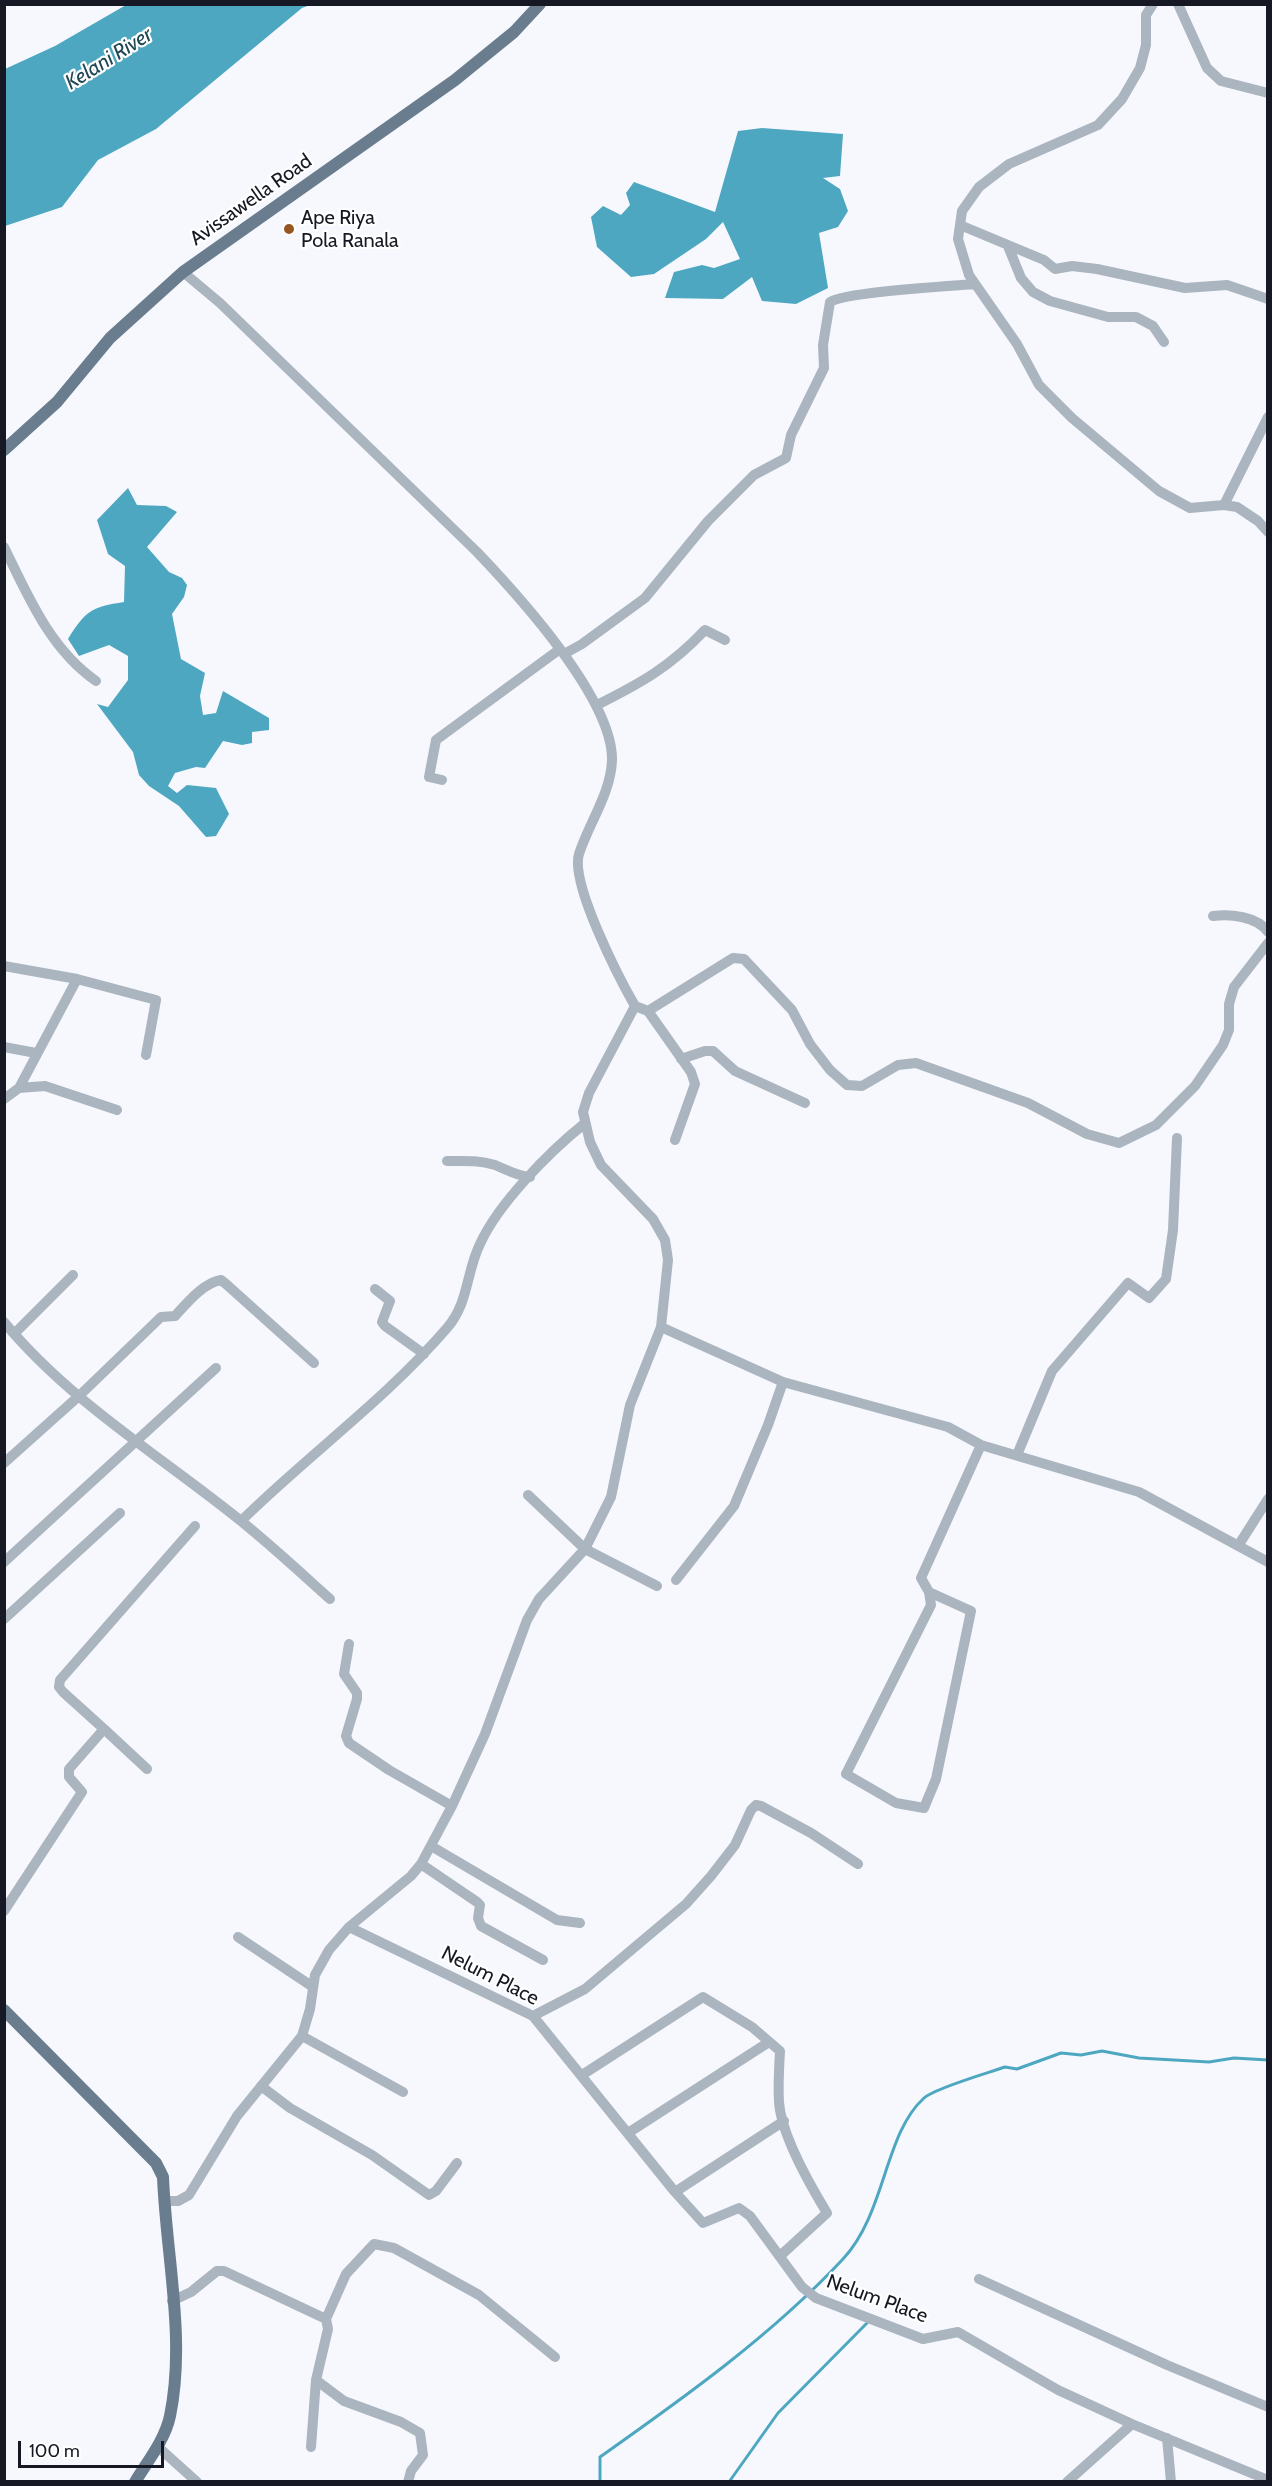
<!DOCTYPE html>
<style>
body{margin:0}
#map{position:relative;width:1272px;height:2486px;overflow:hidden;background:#f7f8fe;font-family:Cabin,sans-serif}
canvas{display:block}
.frame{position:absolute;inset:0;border:6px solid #161823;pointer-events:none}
.scale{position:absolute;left:18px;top:2441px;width:146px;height:27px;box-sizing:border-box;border:3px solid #161823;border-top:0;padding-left:8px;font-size:18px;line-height:21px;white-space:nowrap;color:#161823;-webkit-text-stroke:4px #fff;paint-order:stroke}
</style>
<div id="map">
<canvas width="1272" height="2486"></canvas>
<div class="frame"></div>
<div class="scale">100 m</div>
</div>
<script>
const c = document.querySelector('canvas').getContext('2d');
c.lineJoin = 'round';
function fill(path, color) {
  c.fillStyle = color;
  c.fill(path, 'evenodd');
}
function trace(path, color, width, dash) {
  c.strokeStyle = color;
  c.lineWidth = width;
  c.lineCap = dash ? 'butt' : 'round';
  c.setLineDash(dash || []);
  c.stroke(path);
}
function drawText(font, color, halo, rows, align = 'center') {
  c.font = font + ' Cabin,sans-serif';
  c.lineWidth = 4.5;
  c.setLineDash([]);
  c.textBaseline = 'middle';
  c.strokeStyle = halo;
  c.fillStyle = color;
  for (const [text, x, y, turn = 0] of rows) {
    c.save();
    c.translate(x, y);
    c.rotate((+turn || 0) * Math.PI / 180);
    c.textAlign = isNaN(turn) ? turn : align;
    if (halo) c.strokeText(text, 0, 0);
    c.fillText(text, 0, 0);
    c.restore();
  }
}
const water = new Path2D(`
 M126 5H310L302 8 156 129 98 160 62 207 5 226V69L55 46Z
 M762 128 843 134 840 176 823 178 840 189 848 211 838 227 819 233 828 288 796 304 762 301 752 277 723 299 665 298 674 272 702 265 714 268 740 259 723 222 706 239 654 274 631 277 597 247 591 217 603 206 621 215 630 205 626 193 634 182 715 212 738 131Z
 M128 488 137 505 166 506 177 512 147 547 169 572 182 578 187 585 184 597 172 614 181 659 205 673 200 696 203 715 216 713 223 691 269 718V730L252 732V743L242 745 223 741 205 768 196 767 175 773 168 786 177 793 187 785 216 788 229 814 216 836 206 837 179 806 149 786 139 775 133 752 97 704 108 707 128 680V656L109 645 79 656 68 639C86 610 92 607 124 602L125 566 108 554 97 520Z`);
const stream = new Path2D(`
 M600 2482V2457C685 2397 772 2335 843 2259 886 2213 884 2134 924 2098 935 2088 988 2073 1005 2067L1017 2069 1061 2053 1081 2055 1102 2051 1139 2058 1209 2062 1234 2058 1268 2060
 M729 2482 778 2413 868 2322`);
const minor = new Path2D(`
 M1153 4 1146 15V45L1140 68 1122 99 1098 125 1009 164 979 187 962 211 958 239 969 275 1017 344 1039 385 1072 418 1159 491 1190 508 1224 505 1237 507 1258 521 1268 532
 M1178 4 1207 68 1221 81 1268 93
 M960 225 1044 260 1055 269 1072 266 1097 269 1185 288 1227 285 1268 299
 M1008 246 1021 278 1033 292 1050 301 1108 317H1136L1153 326 1164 342
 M1224 505 1268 417
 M4 547C28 596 50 649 96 681
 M564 654 582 644 645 598 708 521 754 475 786 458 791 435 824 368 823 345 830 302C844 292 951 286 975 284
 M597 705C641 683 670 667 705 630L725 640
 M442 780 429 777 436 740 560 649
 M1213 916C1230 914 1257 916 1268 932
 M4 966 77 979 19 1088 4 1099
 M77 979 156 1000 146 1055
 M635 1006 648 1011 733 958 744 959 792 1010 810 1044 830 1070 847 1085 862 1086 898 1065 916 1063 1028 1103 1087 1134 1119 1143 1156 1125 1195 1086 1223 1045 1229 1030V1004L1234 987 1268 943
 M648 1011 691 1072 695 1084 675 1140
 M4 1047 36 1053
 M681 1059 705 1051H713L735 1071 805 1103
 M19 1088 45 1086 117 1110
 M447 1161C463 1161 479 1160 495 1165 507 1170 517 1176 530 1177
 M375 1289 390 1301 382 1322 385 1326 424 1354
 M4 1322C70 1402 162 1457 241 1521 272 1546 301 1573 330 1599
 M661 1327 783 1382 948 1427 981 1445 1139 1492 1268 1562
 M14 1334 73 1275
 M1017 1455 1052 1371 1128 1283 1149 1298 1166 1279 1173 1230 1177 1138
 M4 1463 80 1395 161 1317 175 1316C187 1303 203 1283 221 1280L226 1284 314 1363
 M528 1495 585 1549 657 1586
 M241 1521C308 1455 386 1399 447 1328 469 1303 466 1272 480 1244 498 1204 549 1152 584 1124
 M1238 1546 1268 1499
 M4 1562 216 1368
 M676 1580 734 1506 768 1425 783 1382
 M929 1592 971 1611 936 1779 924 1808 896 1803 846 1774 931 1605 929 1592 921 1578 981 1445
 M4 1619 120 1513
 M349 1644 344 1674 357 1693V1699L346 1736 349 1743 389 1770 452 1806
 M104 1729 147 1769
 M431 1846 557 1920 580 1923
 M421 1864 477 1902 480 1905 478 1918 481 1926 543 1960
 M4 1911 82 1792 69 1777V1769L104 1729 63 1692 59 1687 60 1680 195 1526
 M349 1927 533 2016 675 2192 703 2223 739 2208 750 2216 802 2287 816 2298 923 2339 958 2332 1058 2390 1132 2424 1268 2480
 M238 1937 313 1987
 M533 2016 585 1989 686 1904 711 1876 735 1845 751 1810 756 1805 761 1806 811 1833 858 1864
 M302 2036 403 2092
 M582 2075 703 1997 752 2027 780 2051C779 2068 778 2085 779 2102 781 2134 810 2185 827 2213L780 2256
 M261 2086 290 2108 372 2155 429 2195 436 2191 457 2163
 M628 2133 769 2042
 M675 2192 784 2121
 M164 2201H178L189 2195 237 2116 302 2036 310 2009 315 1975 329 1950 349 1927 411 1876 421 1864 452 1806 485 1734 527 1620 539 1599 585 1549 611 1497 630 1405 661 1327 668 1260 665 1240 653 1219 601 1165 590 1142 583 1112 589 1093 635 1006C619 978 570 883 579 854 589 823 611 793 612 760 613 699 518 595 477 552L220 303 183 272
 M979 2279 1167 2365 1268 2407
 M172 2301 191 2292 217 2271H224L326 2319
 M316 2380 344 2401 401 2422 420 2433 423 2455 411 2471 408 2482
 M1167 2438 1171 2482
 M157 2446 197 2482
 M311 2447 316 2380 328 2329 326 2319 346 2274 374 2244 394 2248 479 2295 555 2357
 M1067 2482 1132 2424`);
const major = new Path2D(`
 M4 450 57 402 110 338 183 272 455 80 514 32 540 4
 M4 2010 156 2163 163 2177C166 2255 186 2339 170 2416 165 2440 147 2462 135 2482`);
const markers = [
 [289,229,6,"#965521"]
];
const streetNames = [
 ["Avissawella Road",251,200,-35],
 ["Nelum Place",490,1976,27],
 ["Nelum Place",877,2299,20]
];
const poiNames = [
 ["Ape Riya",301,218],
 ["Pola Ranala",301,241]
];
const waterNames = [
 ["Kelani River",109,59,-32]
];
fill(water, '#4ea7c0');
trace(stream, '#4ea7c0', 3);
trace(minor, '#abb5bf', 10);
trace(major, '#6a7d8e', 12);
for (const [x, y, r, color] of markers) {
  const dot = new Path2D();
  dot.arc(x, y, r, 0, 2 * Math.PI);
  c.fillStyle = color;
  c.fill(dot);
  trace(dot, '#fff', 2);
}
drawText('20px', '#161823', '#fff', streetNames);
drawText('20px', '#161823', '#fff', poiNames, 'left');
drawText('italic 21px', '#1f4753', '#fff', waterNames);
</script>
